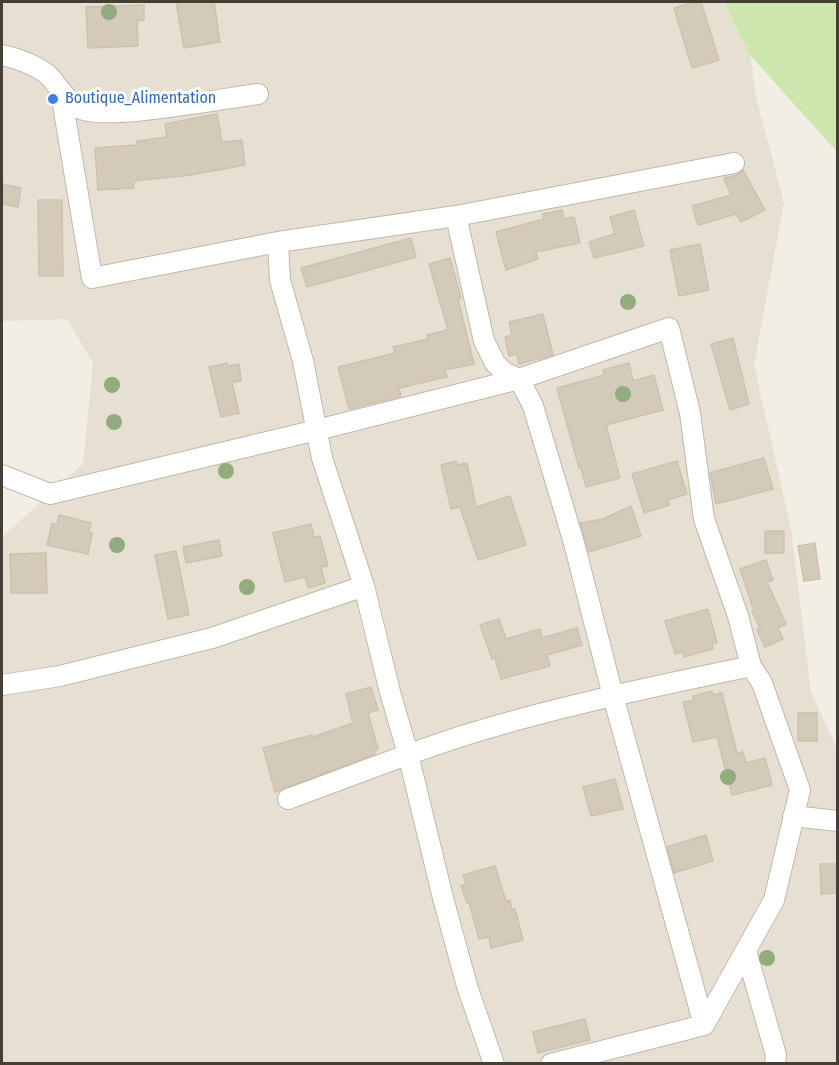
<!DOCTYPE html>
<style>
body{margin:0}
#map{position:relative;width:839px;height:1065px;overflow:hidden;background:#f2eee4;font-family:"Fira Sans Condensed",sans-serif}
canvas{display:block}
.frame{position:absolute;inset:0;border:3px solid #443e34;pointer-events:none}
</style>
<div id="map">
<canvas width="839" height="1065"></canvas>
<div class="frame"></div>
</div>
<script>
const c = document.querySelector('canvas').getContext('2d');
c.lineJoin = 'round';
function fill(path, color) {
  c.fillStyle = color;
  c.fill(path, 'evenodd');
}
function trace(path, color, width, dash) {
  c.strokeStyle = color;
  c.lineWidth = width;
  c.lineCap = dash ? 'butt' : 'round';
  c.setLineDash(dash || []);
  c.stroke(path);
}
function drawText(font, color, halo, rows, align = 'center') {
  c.font = font + ' "Fira Sans Condensed",sans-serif';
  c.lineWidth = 6;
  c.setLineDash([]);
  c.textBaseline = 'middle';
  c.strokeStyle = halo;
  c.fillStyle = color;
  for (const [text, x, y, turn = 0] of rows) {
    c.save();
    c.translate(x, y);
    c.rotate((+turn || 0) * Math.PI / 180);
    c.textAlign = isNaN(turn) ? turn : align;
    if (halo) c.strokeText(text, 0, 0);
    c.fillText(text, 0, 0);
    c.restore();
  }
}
const residential = new Path2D(`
 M2 2H724L750 55 756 97 784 203 754 365 791 528 811 692 837 749V1063H2V537L83 464 93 363 67 319 2 321Z`);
const green = new Path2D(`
 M724 2H837V152L750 55Z`);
const building = new Path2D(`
 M176 2H214L220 42 184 48Z
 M693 2H701L719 60 692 68 674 8Z
 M144 5V20L137 21 138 46 88 48 86 7Z
 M217 114 222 142 242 140 245 165 191 175 134 181V188L98 190 95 148 137 145V141L167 137 165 124Z
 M743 170 765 210 741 222 736 214 698 225 692 206 731 195 724 178 737 175Z
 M2 184 21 188 18 207 2 204Z
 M38 200H62L63 276H39Z
 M562 210 564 219 574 217 580 243 536 252 538 259 506 270 496 232 544 219 543 214Z
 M634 210 644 246 594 258 589 242 615 234 610 217Z
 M411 238 416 257 307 287 301 268Z
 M700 244 709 290 679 296 670 250Z
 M450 258 461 298 458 299 474 364 445 370 447 377 399 388 401 396 349 409 338 367 395 353 393 347 428 339 427 335 448 330 429 264Z
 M543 314 553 355 519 364 517 354 509 356 505 337 512 335 509 322Z
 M733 338 749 404 730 410 711 344Z
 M227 363 228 366 239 364 241 381 232 382 239 413 221 417 209 367Z
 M629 363 633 381 654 375 663 410 606 425 620 478 586 487 581 467 579 468 557 388 604 375 603 370Z
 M764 458 773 489 716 504 710 473Z
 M456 461 457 465 467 463 476 507 510 496 526 545 478 560 460 507 451 509 441 465Z
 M677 461 687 494 668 500 670 505 644 513 632 474Z
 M631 506 641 536 589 552 580 523 603 519Z
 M59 515 91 523 89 532 92 533 88 554 47 545 52 523 57 525Z
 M311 524 314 537 320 536 328 566 321 567 325 583 308 588 305 577 285 582 273 533Z
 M765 531H784V553H765Z
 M219 540 222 556 186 563 183 547Z
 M815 543 820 579 804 581 798 546Z
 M176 551 189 615 168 619 155 555Z
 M46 553 47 593H11L10 554Z
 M766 560 773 580 767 582 786 624 778 628 783 639 765 647 757 630 760 628 752 611H754L740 569Z
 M708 609 717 643 712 644 713 649 684 657 683 652 675 654 665 621Z
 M499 619 506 639 540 629 542 638 577 628 582 645 547 655 550 666 501 679 495 658 492 659 480 625Z
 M371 687 378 710 368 713 378 749 374 751 375 754 275 792 263 748 312 735 313 737 353 723 346 694Z
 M712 691 713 695 722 693 737 753 743 752 746 763 765 758 772 785 732 795 717 737 693 742 683 702 694 700 693 696Z
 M798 713H817V741H798Z
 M615 779 623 809 591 816 583 787Z
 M706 835 713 861 674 873 667 847Z
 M820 864H837V893L821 894Z
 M495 866 506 901 510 900 512 910 515 909 523 940 491 948 489 937 479 939 469 902 467 903 461 886 466 884 463 875Z
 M585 1019 590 1040 538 1053 533 1032Z`);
const street = new Path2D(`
 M2 55C19 59 38 65 51 78 60 89 67 101 79 108 101 122 226 98 258 94
 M61 93 92 278 278 242 456 216 734 163
 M456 216 484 341 495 363 504 372 519 379 533 406 574 543 613 696 704 1025
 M278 242 280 280 303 361 322 458 364 586 390 692 408 754 443 898 467 986 494 1064
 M2 475 50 494 317 430 519 379 669 328 690 413 704 519 738 616 751 666 762 683 800 790 774 900 704 1025 551 1064
 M2 685 60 676 212 638 364 586
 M288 799C349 777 410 752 472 733 563 705 658 686 751 666
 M793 816 838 821
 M746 951 776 1055 775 1064`);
const trees = [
 [109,12],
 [628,302],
 [112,385],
 [623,394],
 [114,422],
 [226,471],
 [117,545],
 [247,587],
 [728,777],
 [767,958]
];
const markers = [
 [53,99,6,"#3f7fe0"]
];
const shopNames = [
 ["Boutique_Alimentation",65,99]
];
fill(residential, '#e6e0d3');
fill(green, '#cce6ad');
fill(building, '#d3caba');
trace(building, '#cec1ae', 1.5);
trace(street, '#c0b9aa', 22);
trace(street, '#fff', 20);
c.fillStyle = '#93ab7d';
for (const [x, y] of trees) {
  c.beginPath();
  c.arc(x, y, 8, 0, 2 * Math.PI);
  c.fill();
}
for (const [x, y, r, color] of markers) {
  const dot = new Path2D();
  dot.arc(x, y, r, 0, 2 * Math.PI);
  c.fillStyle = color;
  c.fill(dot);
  trace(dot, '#fff', 2);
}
drawText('16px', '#366cbe', '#fff', shopNames, 'left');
</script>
